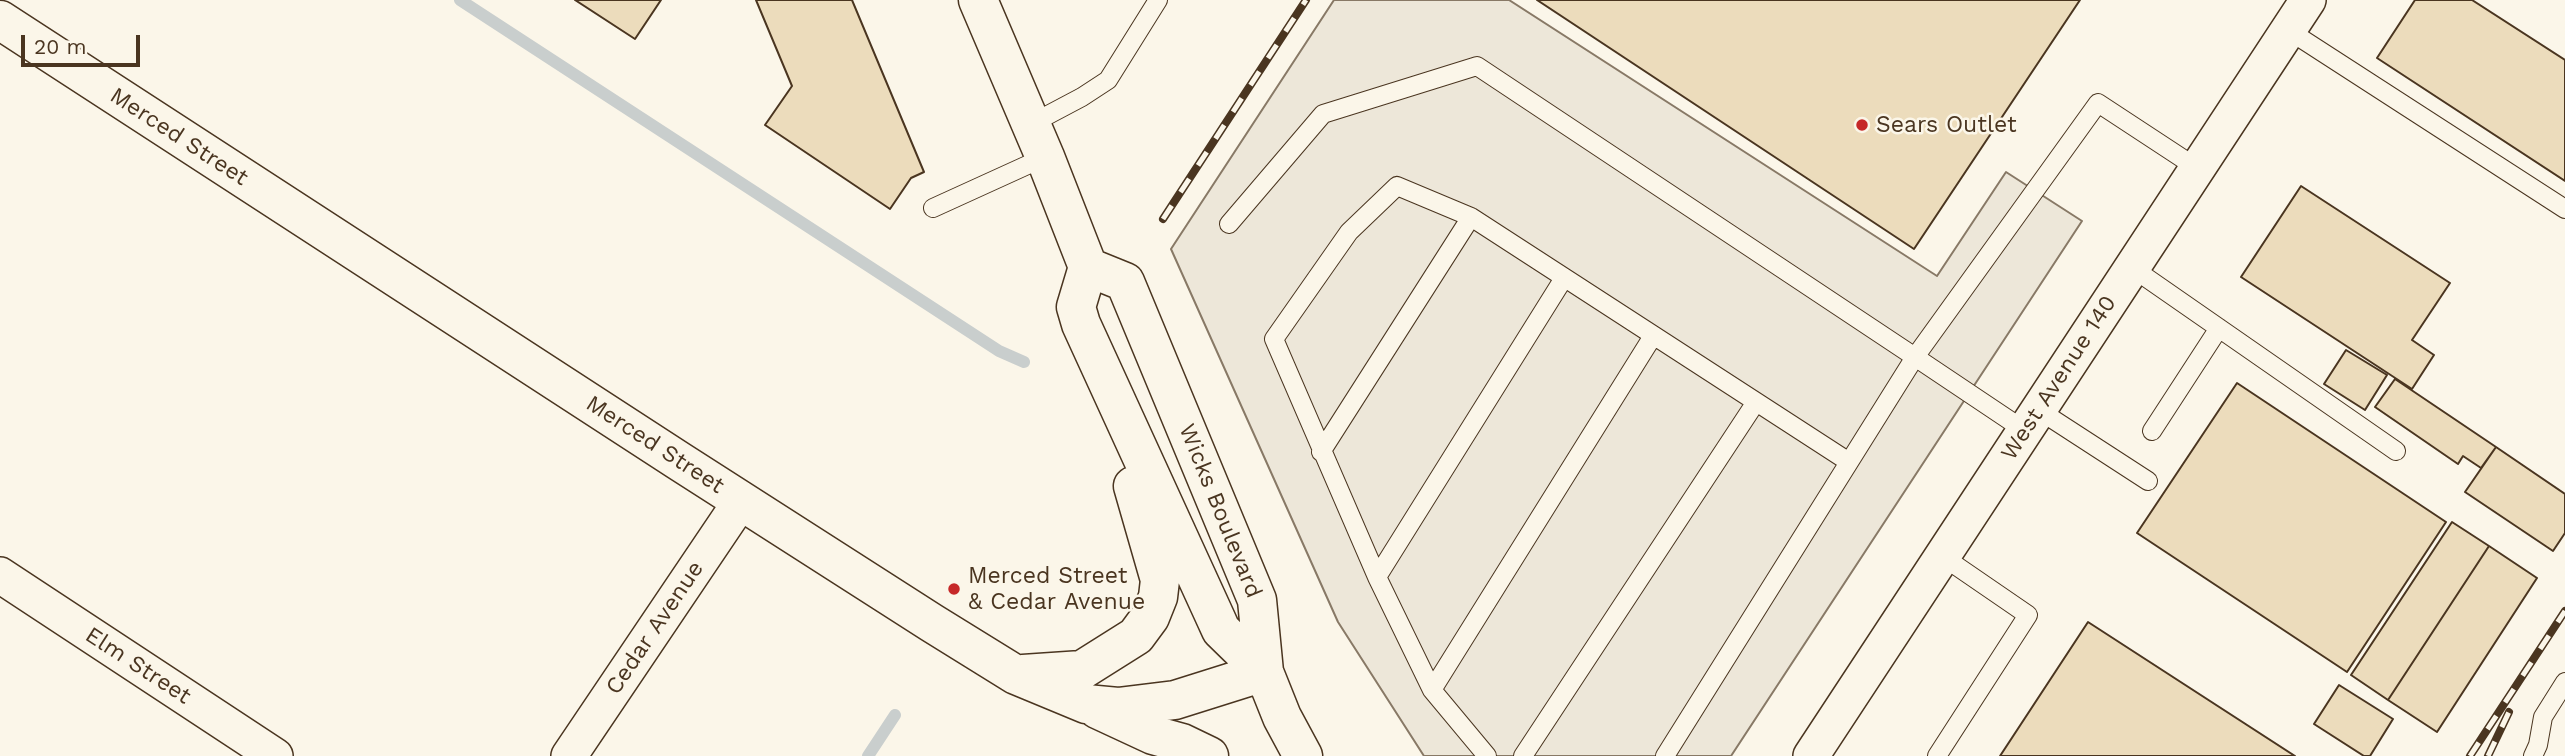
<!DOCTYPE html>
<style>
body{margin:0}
#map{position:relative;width:2565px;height:756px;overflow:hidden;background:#fbf6e9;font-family:"Work Sans",sans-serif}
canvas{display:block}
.scale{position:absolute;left:21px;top:35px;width:119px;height:32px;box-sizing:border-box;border:4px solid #4a3520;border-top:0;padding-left:9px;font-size:21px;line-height:24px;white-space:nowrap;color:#4a3520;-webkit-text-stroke:5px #fbf6e9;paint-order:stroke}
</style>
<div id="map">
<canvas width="2565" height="756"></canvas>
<div class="scale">20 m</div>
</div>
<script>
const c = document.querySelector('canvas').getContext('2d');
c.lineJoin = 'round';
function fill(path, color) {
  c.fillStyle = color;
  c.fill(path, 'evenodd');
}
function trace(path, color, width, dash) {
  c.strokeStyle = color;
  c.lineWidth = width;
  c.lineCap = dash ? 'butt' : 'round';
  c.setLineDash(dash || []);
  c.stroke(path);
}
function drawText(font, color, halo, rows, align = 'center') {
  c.font = font + ' "Work Sans",sans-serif';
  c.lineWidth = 5;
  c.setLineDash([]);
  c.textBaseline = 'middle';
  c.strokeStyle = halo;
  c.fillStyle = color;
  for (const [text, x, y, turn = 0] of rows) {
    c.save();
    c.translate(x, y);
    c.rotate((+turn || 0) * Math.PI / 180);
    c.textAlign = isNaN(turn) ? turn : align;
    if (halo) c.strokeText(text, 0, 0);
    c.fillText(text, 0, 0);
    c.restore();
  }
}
const parking = new Path2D(`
 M1334 0H1509L1937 276 2006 172 2082 221 1731 756H1424L1338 622 1171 249Z`);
const stream = new Path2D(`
 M460 0 999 351 1024 362
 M868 756 895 715`);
const building = new Path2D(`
 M575 0H661L635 39Z
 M756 0H852L924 172 911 178 890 209 765 125 792 86Z
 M1537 0H2080L1914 249Z
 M2415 0H2472L2565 60V181L2377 58Z
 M2301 186 2450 283 2412 340 2434 355 2412 389 2241 277Z
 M2346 350 2387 375 2365 410 2324 384Z
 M2395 379 2496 447 2481 468 2463 456 2458 464 2375 407Z
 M2237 383 2446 522 2347 672 2137 533Z
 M2496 447 2565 494V533L2553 551 2465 492Z
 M2452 522 2489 546 2388 700 2351 675Z
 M2489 546 2537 578 2437 732 2388 700Z
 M2088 622 2295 756H2000Z
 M2339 685 2393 719 2370 756H2364L2314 724Z`);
const service = new Path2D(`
 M2288 30 2565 209
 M1031 124 1082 97 1108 80 1158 0
 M933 208 1045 157
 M1229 224 1323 114 1477 66 1915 357 1665 756
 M2131 267 2396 451
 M2037 409 2148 481
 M2024 430 1915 357 2098 103 2197 168
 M2152 431 2219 328
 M1321 452 1471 217
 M1377 577 1564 278
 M1432 690 1653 336
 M1487 756 1432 690 1377 577 1274 339 1349 232 1397 186 1471 217 1849 462
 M1523 756 1756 402
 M1937 756 2028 615 1942 556
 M2533 756 2538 745 2543 717 2565 682`);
const minor = new Path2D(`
 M0 575 275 756
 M569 756 741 501
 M1811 756 2308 0`);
const tertiary = new Path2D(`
 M978 0 1045 157 1088 267 1076 307 1081 324 1216 619 1221 630 1264 672
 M0 20 679 461 932 623 1016 675 1086 704 1118 707 1175 700 1264 672
 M1088 267 1125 282 1257 600 1264 672 1282 717 1303 756
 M1023 674 1082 670 1136 636 1150 617 1158 597 1160 580 1133 486
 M1097 709 1153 735 1182 743 1209 756`);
const rail = new Path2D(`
 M1163 219 1306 0
 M2470 756 2565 611
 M2488 756 2509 712`);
const markers = [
 [1862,125,7,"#c62828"],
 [954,589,7,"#c62828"]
];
const poiNames = [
 ["Sears Outlet",1876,125],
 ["Merced Street",968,576],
 ["& Cedar Avenue",968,602]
];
const streetNames = [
 ["Merced Street",179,137,33],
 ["West Avenue 140",2059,378,-57],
 ["Merced Street",655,445,33],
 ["Wicks Boulevard",1220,511,68],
 ["Cedar Avenue",655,628,-56],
 ["Elm Street",138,666,33]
];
fill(parking, '#ede7d9');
trace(parking, '#887966', 2);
trace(stream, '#c9cecd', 12);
fill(building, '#ecdcbc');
trace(building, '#4a3520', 2);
trace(service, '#4a3520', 20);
trace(minor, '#4a3520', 38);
trace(tertiary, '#4a3520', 41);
trace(service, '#fbf6e9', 18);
trace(minor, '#fbf6e9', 35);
trace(tertiary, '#fbf6e9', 38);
trace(rail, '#4a3520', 8);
trace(rail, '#fbf6e9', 5, [16]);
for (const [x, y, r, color] of markers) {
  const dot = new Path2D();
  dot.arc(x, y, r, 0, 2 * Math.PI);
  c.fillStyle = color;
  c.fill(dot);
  trace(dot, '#fbf6e9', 2.5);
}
drawText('23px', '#4a3520', '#fbf6e9', poiNames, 'left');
drawText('23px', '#4a3520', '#fbf6e9', streetNames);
</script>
